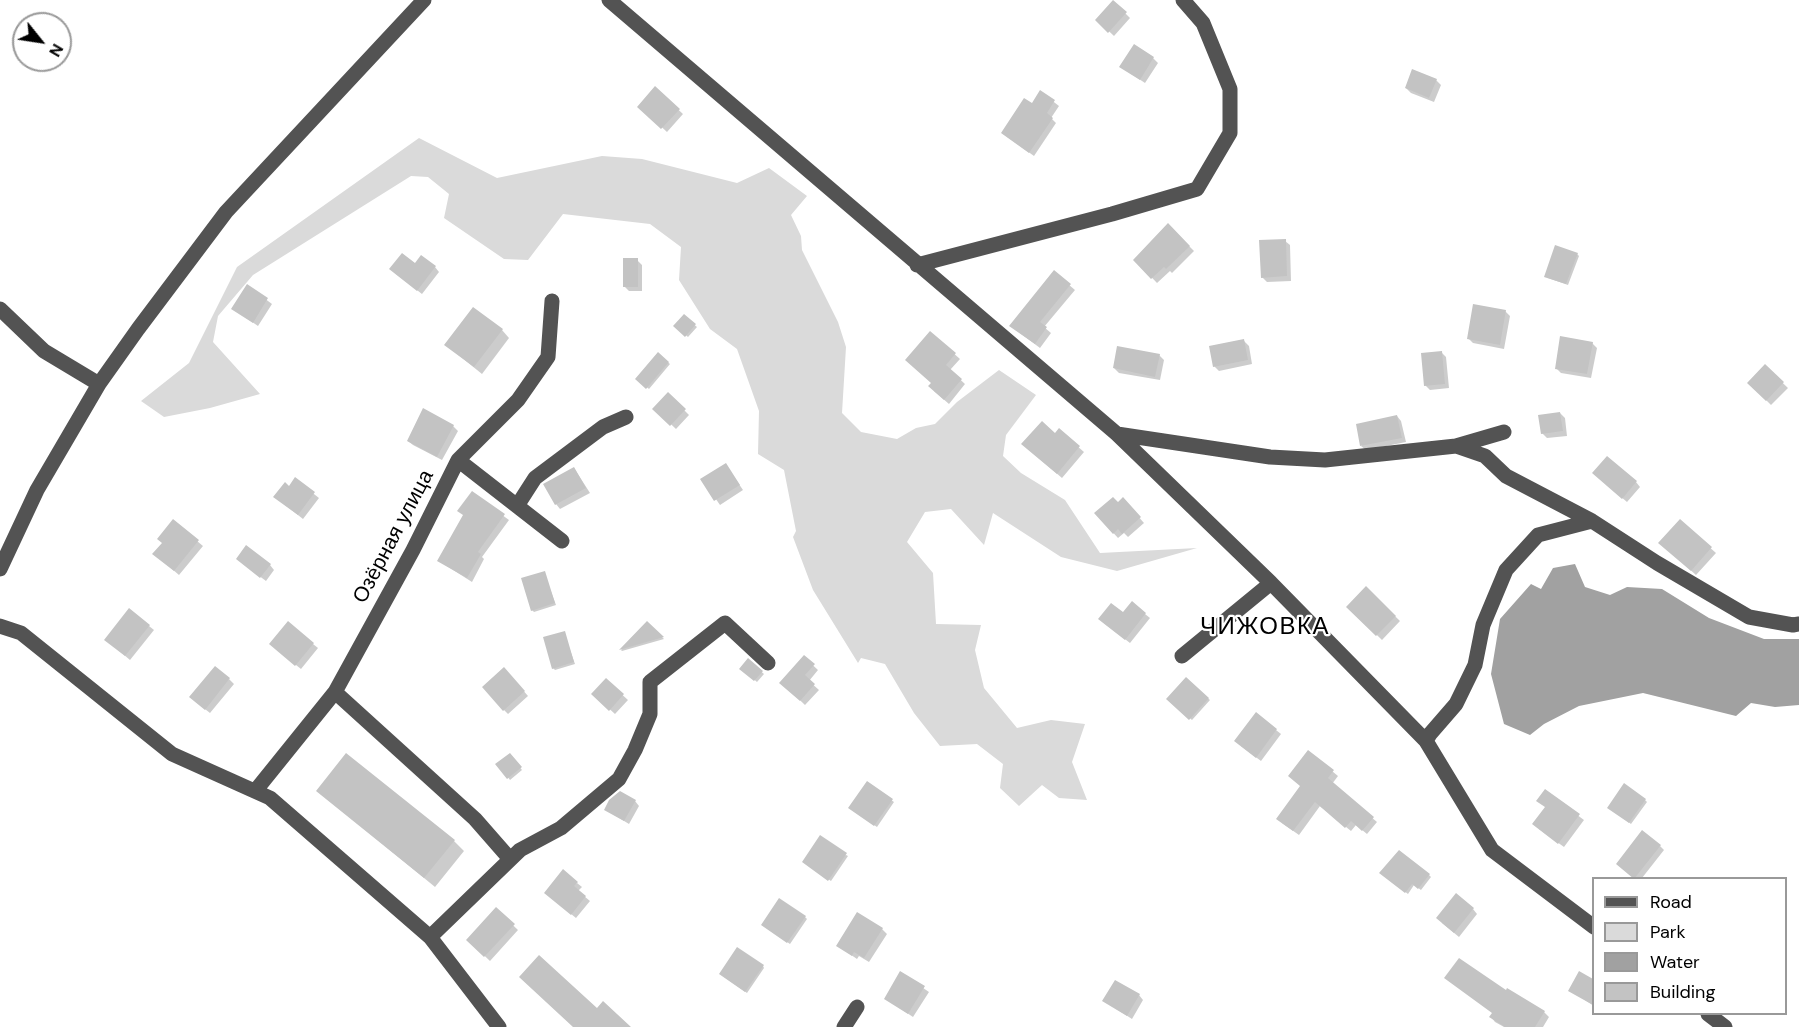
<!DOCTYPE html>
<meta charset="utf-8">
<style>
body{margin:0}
#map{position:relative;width:1799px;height:1027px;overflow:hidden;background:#fff;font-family:"DM Sans",sans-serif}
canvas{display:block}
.legend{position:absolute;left:1592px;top:877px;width:195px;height:138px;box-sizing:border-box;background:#fff;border:2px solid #999;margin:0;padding:8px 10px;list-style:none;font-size:18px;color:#000}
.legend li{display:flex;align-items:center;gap:12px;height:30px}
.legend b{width:30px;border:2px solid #999}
.north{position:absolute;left:12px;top:12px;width:60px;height:60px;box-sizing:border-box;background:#fff;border:2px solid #999;border-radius:50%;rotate:120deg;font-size:16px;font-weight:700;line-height:24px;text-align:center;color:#000}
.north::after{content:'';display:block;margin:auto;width:21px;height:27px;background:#000;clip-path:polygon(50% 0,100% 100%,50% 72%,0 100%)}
</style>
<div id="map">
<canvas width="1799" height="1027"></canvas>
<ul class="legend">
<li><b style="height:8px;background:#535353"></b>Road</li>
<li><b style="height:16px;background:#dadada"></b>Park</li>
<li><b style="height:16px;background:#a1a1a1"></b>Water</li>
<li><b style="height:16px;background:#c3c3c3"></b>Building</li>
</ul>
<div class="north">N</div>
</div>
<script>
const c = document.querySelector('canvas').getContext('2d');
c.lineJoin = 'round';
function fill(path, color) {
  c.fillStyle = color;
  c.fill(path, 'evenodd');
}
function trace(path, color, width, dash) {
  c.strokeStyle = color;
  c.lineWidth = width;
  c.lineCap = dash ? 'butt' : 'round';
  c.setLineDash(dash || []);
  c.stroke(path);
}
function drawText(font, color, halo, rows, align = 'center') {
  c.font = font + ' "DM Sans",sans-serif';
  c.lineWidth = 4.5;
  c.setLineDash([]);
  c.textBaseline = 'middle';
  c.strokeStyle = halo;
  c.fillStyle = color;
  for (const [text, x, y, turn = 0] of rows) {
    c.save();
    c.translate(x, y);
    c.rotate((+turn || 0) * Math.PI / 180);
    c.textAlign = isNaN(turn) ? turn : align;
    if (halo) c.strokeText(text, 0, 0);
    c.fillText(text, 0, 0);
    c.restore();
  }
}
const green = new Path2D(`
 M419 138 497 178 602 156 642 159 737 183 769 168 807 196 791 215 801 236 802 250 838 322 846 347 842 413 861 432 897 439 916 428 935 424 957 402 999 370 1036 395 1006 435 1003 456 1021 473 1065 500 1100 553 1197 548 1117 571 1061 557 993 513 984 545 951 509 925 512 907 542 933 573 936 624 981 625 975 650 984 688 1017 728 1051 720 1085 724 1072 762 1087 800 1059 798 1042 785 1019 806 1000 788 1003 764 977 744 940 746 914 713 885 664 861 658 858 663 813 590 793 537 796 531 784 470 758 454 759 411 737 349 710 329 679 280 681 247 650 224 563 214 528 260 504 259 444 218 449 194 428 177 411 176 253 275 218 316 213 342 260 394 210 408 164 417 141 401 189 363 237 267Z`);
const water = new Path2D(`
 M1575 564 1585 587 1610 595 1627 587 1662 589 1709 618 1764 639H1799V705L1775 707 1751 703 1736 716 1643 693 1579 706 1544 724 1530 735 1504 724 1491 674 1500 619 1531 584 1541 589 1553 568Z`);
const shadow = new Path2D(`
 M1114 2 1130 18 1114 36 1097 20Z
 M1153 58 1158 63 1145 83 1121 67Z
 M1436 80 1441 85 1434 102 1411 93 1406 88Z
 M655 88 683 114 667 132 639 106Z
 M1041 92 1059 106 1051 118 1056 123 1034 156 1002 133 1032 105Z
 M1168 225 1194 251 1172 273 1170 271 1157 283 1135 260Z
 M1285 241 1290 245 1291 281 1267 282 1262 277Z
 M1577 254 1579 256 1568 285 1548 278Z
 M637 260 642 265V291H629L624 286Z
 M415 265 435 267 439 272 422 294 396 274Z
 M1054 272 1075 290 1044 327 1051 333 1040 348 1016 330Z
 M248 286 272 304 258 326 233 309Z
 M1505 311 1510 316 1504 349 1473 343 1468 338Z
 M684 316 697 327 688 337 675 326Z
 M502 330 509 338 482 374 446 345Z
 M931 333 960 359 950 370 965 384 949 404 934 391Z
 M1244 341 1249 346 1252 364 1219 371 1214 366Z
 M1592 343 1597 348 1591 378 1561 373 1556 368Z
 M1442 353 1446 357 1449 388 1430 390 1425 385Z
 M658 354 670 364 649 389 637 379Z
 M1159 355 1164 360 1160 380 1119 373 1114 368Z
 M1765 366 1788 388 1771 405 1749 383Z
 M668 394 689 415 676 429 654 408Z
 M1560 413 1565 418 1567 436 1547 438 1542 433Z
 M1397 416 1401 421 1406 442 1366 450 1361 446Z
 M453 426 458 431 442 460 413 445 408 441Z
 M1059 430 1084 452 1062 478 1028 449 1056 435Z
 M726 465 743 490 720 505 702 479Z
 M574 468 590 493 560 509 556 504Z
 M1599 478 1636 482 1640 487 1627 502Z
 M295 479 319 498 303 519 280 501Z
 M472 493 509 520 482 557 484 559 472 582 439 561 464 516Z
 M1123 499 1144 523 1128 537 1124 533 1118 538 1096 514 1118 504Z
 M173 521 203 546 179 575 159 558Z
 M1680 521 1716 553 1696 575 1665 547Z
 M242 563 270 565 274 570 266 581Z
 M544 573 556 605 534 612 532 610Z
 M1366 588 1400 621 1382 640 1348 607Z
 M1145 614 1150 618 1130 643 1104 623Z
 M647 623 664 639 622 651 621 650Z
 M149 626 154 630 130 660 111 644Z
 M564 633 575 664 555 670 553 668Z
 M313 644 318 648 301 669 276 649Z
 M804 657 818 670 809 681 819 690 805 705 781 682Z
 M748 660 764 674 757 682 741 668Z
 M509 674 528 696 508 714 504 710Z
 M229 679 234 684 210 713 196 702Z
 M1186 679 1210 700 1192 720 1168 699Z
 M606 680 628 700 615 714 593 694Z
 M1276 730 1281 734 1261 761 1241 746Z
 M1309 752 1338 776 1332 784 1377 822 1367 834 1356 825 1351 831 1320 806 1299 835 1282 823 1301 786Z
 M510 755 522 770 510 780 498 764Z
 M867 783 894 802 877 827 852 810Z
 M318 791 454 841 464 851 435 887Z
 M1545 791 1584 820 1564 847 1539 829 1547 808Z
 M1645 800 1647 802 1631 824 1611 809Z
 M635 801 639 806 629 824 606 810Z
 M1660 846 1664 850 1642 878H1635L1622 868Z
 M846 855 848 856 831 881 806 864Z
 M1383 875H1429L1431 877 1421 890 1414 885 1408 894Z
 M577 883 582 887 578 891 590 901 576 918 550 897Z
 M496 909 518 930 490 961 468 940Z
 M1473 909 1477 914 1459 937 1442 923Z
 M805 917 807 919 790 944 765 927Z
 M882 929 887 934 869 962 859 956 857 959 838 946Z
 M763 966 764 968 747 993 723 976Z
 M901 973 929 992 913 1017 886 999Z
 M1580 973 1594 981V1006L1570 990Z
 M1506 992 1544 1012 1549 1017 1543 1027H1504L1495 1022 1491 1017Z
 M1139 995 1143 1000 1132 1019 1104 1001Z`);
const building = new Path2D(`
 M1113 0 1127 12 1108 33 1095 20Z
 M1134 44 1154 57 1140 80 1119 67Z
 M1412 69 1437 79 1429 98 1405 88Z
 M655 86 680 109 661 129 637 107Z
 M1040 90 1055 100 1047 113 1053 118 1029 153 1001 133 1024 98 1032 103Z
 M1168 223 1190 246 1166 269 1164 267 1151 279 1133 260Z
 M1286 239 1287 276 1261 278 1259 240Z
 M1555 245 1578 253 1566 284 1544 277Z
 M402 253 415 263 421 255 436 266 417 291 389 269Z
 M623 258H638V287H623Z
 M1054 270 1071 284 1040 322 1047 327 1035 344 1009 326Z
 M247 284 268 298 253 323 231 309Z
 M1473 304 1506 310 1500 345 1467 339Z
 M473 307 503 329 474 367 444 345Z
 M684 314 696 324 685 337 673 326Z
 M930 331 956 353 946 365 962 379 944 400 928 386 931 383 905 360Z
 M1560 336 1593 342 1587 374 1555 369Z
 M1244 339 1248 360 1213 367 1209 346Z
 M1117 346 1160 354 1155 377 1113 368Z
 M1442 351 1445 384 1424 386 1421 353Z
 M658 352 669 362 646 389 635 379Z
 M1765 364 1784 382 1766 401 1747 383Z
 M668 392 686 409 670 426 652 409Z
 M423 408 454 425 437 457 407 441Z
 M1560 412 1563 431 1541 434 1538 415Z
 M1397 415 1402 438 1360 446 1356 424Z
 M1042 421 1055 433 1059 428 1080 446 1057 474 1021 444Z
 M1607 456 1637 481 1622 499 1592 473Z
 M726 463 740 485 714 501 700 479Z
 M574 467 586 488 555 505 543 484Z
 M295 477 315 492 298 515 273 497 285 482 289 486Z
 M472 491 505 514 478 552 481 554 467 578 437 561 463 515 457 511Z
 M1113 497 1118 502 1123 497 1141 517 1122 534 1118 529 1113 534 1094 513Z
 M173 519 199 540 174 571 152 554 162 543 157 539Z
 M1680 519 1712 547 1691 571 1658 543Z
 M246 545 271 564 260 578 236 559Z
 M545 571 555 603 531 611 521 578Z
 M1366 586 1396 616 1376 636 1346 607Z
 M1132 601 1146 613 1125 640 1098 619 1111 603 1123 612Z
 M129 608 150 625 125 656 104 640Z
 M288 621 314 643 295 666 269 644Z
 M647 621 664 637 619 650Z
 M565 631 574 662 552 669 543 637Z
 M804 655 815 664 805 675 815 684 800 701 779 683Z
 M748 658 763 671 754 681 739 669Z
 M215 666 230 678 205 710 189 697Z
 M504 667 525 691 503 711 482 687Z
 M1186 677 1209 698 1189 720 1166 699Z
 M606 678 624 694 609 711 591 694Z
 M1256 712 1277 729 1256 758 1234 741Z
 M1308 750 1334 770 1328 778 1374 817 1362 831 1351 821 1345 828 1315 802 1293 831 1276 819 1300 786 1288 776Z
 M346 753 455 840 424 878 316 791Z
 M510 753 522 767 507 779 495 764Z
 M867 781 893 799 874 826 848 808Z
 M1624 783 1646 799 1629 823 1607 808Z
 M1545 789 1580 814 1558 844 1532 824 1545 807 1536 801Z
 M620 791 636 800 624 821 604 810 609 800Z
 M1642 830 1661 845 1634 879 1616 864Z
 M820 835 847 853 828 881 802 862Z
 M1399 850 1430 874 1418 889 1412 884 1405 893 1379 873Z
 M563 869 578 882 574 886 586 896 571 915 544 893Z
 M1456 893 1474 908 1454 933 1436 918Z
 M779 898 806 916 787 943 761 925Z
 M496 907 515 924 484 957 466 940Z
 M857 912 883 928 864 958 854 952 852 956 836 946Z
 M737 947 764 965 745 992 719 974Z
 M539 955 597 1008 603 1001 631 1027H573L519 977Z
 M1459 958 1506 990 1507 988 1545 1011 1535 1027H1505L1489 1017 1492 1013 1444 978Z
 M900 971 925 986 908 1014 884 999Z
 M1579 971 1593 979V1005L1568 991Z
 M1115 980 1140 994 1127 1016 1102 1001Z`);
const minor = new Path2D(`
 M609 0 1117 434 1271 583 1426 741 1492 850 1594 927
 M917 265 1112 214 1197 189 1230 133V89L1203 23 1183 0
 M0 309 44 351 99 384
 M1117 434 1270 457 1325 460 1456 446 1504 432
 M1456 446 1485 456 1506 476 1592 521 1657 563 1749 617 1793 625 1799 624
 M458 460 562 541
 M517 506 535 478 603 427 626 417
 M0 569 37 490 99 384 138 329 226 212 424 0
 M0 626 21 633 172 754 270 798 430 937 499 1027
 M1182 656 1271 583
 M335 692 475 819 510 859
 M1426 741 1430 734 1456 704 1475 665 1483 625 1506 570 1538 535 1592 521
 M256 790 335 692 413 550 458 460 518 400 548 357 552 301
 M430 937 520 850 561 828 619 779 635 750 650 714V682L725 623 768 663
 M1708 1014 1725 1027
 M844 1027 857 1007`);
const streetNames = [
 ["Озёрная улица",394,537,-62]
];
const quarterNames = [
 ["ЧИЖОВКА",1265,628]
];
fill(green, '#dadada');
fill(water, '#a1a1a1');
fill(shadow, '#0003');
fill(building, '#c3c3c3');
trace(minor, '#535353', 15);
drawText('21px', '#000', '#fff', streetNames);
c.letterSpacing = '1.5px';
drawText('24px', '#000', '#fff', quarterNames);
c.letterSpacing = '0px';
</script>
